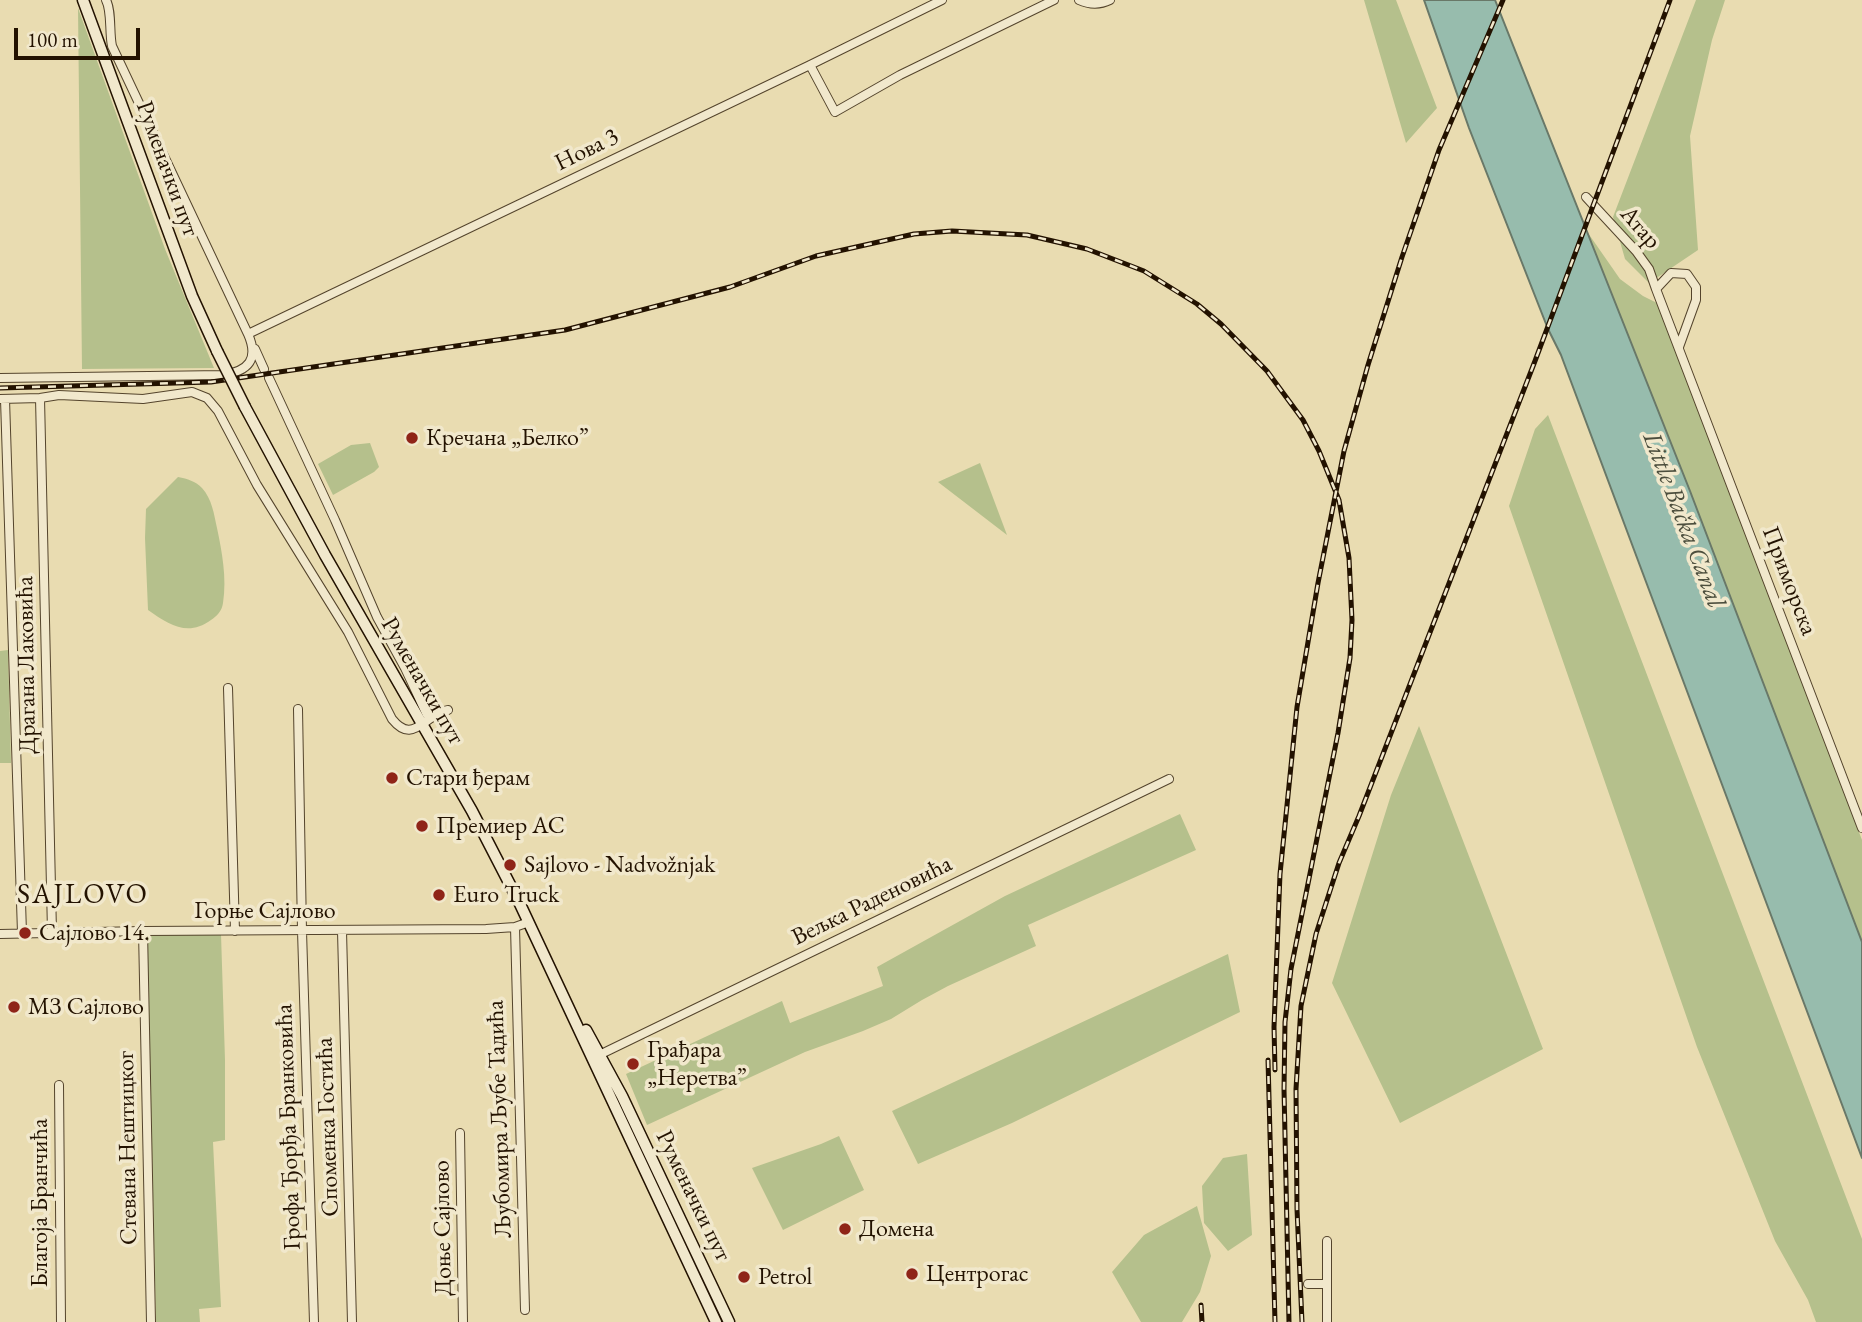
<!DOCTYPE html>
<meta charset="utf-8">
<style>
body{margin:0}
#map{position:relative;width:1862px;height:1322px;overflow:hidden;background:#e9dcb1;font-family:"EB Garamond",serif}
canvas{display:block}
.scale{position:absolute;left:14px;top:28px;width:126px;height:32px;box-sizing:border-box;border:4px solid #231200;border-top:0;padding-left:9px;font-size:21px;line-height:24px;white-space:nowrap;color:#231200;-webkit-text-stroke:5px #f1e8cc;paint-order:stroke}
</style>
<div id="map">
<canvas width="1862" height="1322"></canvas>
<div class="scale">100 m</div>
</div>
<script>
const c = document.querySelector('canvas').getContext('2d');
c.lineJoin = 'round';
function fill(path, color) {
  c.fillStyle = color;
  c.fill(path, 'evenodd');
}
function trace(path, color, width, dash) {
  c.strokeStyle = color;
  c.lineWidth = width;
  c.lineCap = dash ? 'butt' : 'round';
  c.setLineDash(dash || []);
  c.stroke(path);
}
function drawText(font, color, halo, rows, align = 'center') {
  c.font = font + ' "EB Garamond",serif';
  c.lineWidth = 7;
  c.setLineDash([]);
  c.textBaseline = 'middle';
  c.strokeStyle = halo;
  c.fillStyle = color;
  for (const [text, x, y, turn = 0] of rows) {
    c.save();
    c.translate(x, y);
    c.rotate((+turn || 0) * Math.PI / 180);
    c.textAlign = isNaN(turn) ? turn : align;
    if (halo) c.strokeText(text, 0, 0);
    c.fillText(text, 0, 0);
    c.restore();
  }
}
const green = new Path2D(`
 M1364 0H1396L1437 108 1406 143Z
 M1696 0H1725L1712 40 1690 136 1698 250 1649 283 1625 259 1613 217Z
 M78 8 165 249 214 368 82 369Z
 M1588 233 1620 279 1643 296 1657 303 1862 840V942L1690 491Z
 M1548 415 1862 1239V1322H1816L1808 1300 1775 1241 1697 1047 1509 506 1535 429Z
 M370 443 379 467 374 472 333 495 318 464 351 445Z
 M980 463 1007 535 938 482Z
 M178 477C188 479 195 481 202 488 212 499 214 514 217 528 222 552 227 578 223 603 222 611 217 616 211 620 188 637 169 625 148 610L145 538 146 509Z
 M8 650 11 763H0V651Z
 M1419 726 1543 1049 1400 1123 1332 983 1391 795Z
 M1180 814 1196 850 1028 925 1036 946 948 986 922 1000 891 1019 863 1031 805 1052 647 1125 626 1074 782 1001 790 1023 883 986 877 967 1005 896Z
 M154 934H221L225 1060V1140L213 1142 221 1307 199 1309 200 1322H156L147 943 148 938Z
 M1228 954 1240 1012 1012 1123 918 1164 892 1111Z
 M839 1136 864 1190 783 1230 752 1168 821 1144Z
 M1247 1154 1252 1235 1228 1251 1204 1223 1202 1186 1223 1158Z
 M1197 1206 1211 1256 1200 1292 1182 1322H1141L1112 1272 1144 1235Z`);
const water = new Path2D(`
 M1424 0H1495L1690 491 1862 942V1158L1561 355 1548 329 1469 128Z`);
const street = new Path2D(`
 M1079 0C1090 5 1100 5 1110 0
 M810 65 835 112 900 75 1054 0
 M1586 197 1636 251 1649 269 1656 289
 M248 334 810 65 942 0
 M1679 347 1696 300V287L1687 274 1671 273 1656 289 1862 828
 M255 349 264 369
 M0 378 223 375C249 371 259 359 248 334L112 46C109 32 112 11 106 0
 M40 398 52 932
 M0 399 40 398 59 395 143 399 192 392 207 398 218 411 257 485 348 632 392 719C405 735 413 731 427 721 433 716 441 713 448 710L427 715 405 668 377 617 335 520 269 378
 M5 399 22 933
 M228 688 235 931
 M298 709 302 931 314 1322
 M515 927 525 1310
 M143 931 151 1322
 M342 931 352 1322
 M0 934 143 931 486 929 515 927 529 922
 M595 1057 1169 779
 M59 1085 61 1322
 M460 1133 463 1322
 M1308 1284H1327
 M1327 1322V1241`);
const secondary = new Path2D(`
 M83 0 192 296 217 351
 M245 407 325 555 472 811 520 904 716 1322
 M586 1030 622 1096 729 1322`);
const rail = new Path2D(`
 M0 388 211 382 565 330 730 287 816 256 914 234 952 231 1027 235 1087 249 1144 271 1197 304 1221 324 1267 371 1303 420 1319 451 1339 500 1349 558 1352 620 1350 658 1338 733 1291 969 1285 1022 1284 1089 1289 1322
 M1268 1060 1275 1322
 M1275 1070 1274 1027 1280 874 1297 707 1318 583 1344 451 1368 365 1402 257 1439 150 1503 0
 M1201 1305 1202 1322
 M1302 1322 1297 1209 1296 1089 1301 1006 1316 934 1339 863 1359 816 1535 361 1670 0`);
const secondaryBridge = new Path2D(`
 M217 351 245 407`);
const markers = [
 [412,438,7,"#8f2418"],
 [392,778,7,"#8f2418"],
 [422,826,7,"#8f2418"],
 [510,865,7,"#8f2418"],
 [439,895,7,"#8f2418"],
 [25,933,7,"#8f2418"],
 [14,1007,7,"#8f2418"],
 [633,1064,7,"#8f2418"],
 [845,1229,7,"#8f2418"],
 [912,1274,7,"#8f2418"],
 [744,1277,7,"#8f2418"]
];
const streetNames = [
 ["Нова 3",587,150,-26],
 ["Руменачки пут",167,169,70],
 ["Атар",1640,228,49],
 ["Приморска",1789,581,69],
 ["Драгана Лаковића",27,665,-91],
 ["Руменачки пут",422,681,60],
 ["Вељка Раденовића",872,901,-26],
 ["Горње Сајлово",265,911],
 ["Љубомира Љубе Тадића",500,1119,-92],
 ["Грофа Ђорђа Бранковића",289,1127,-92],
 ["Споменка Гостића",328,1127,-92],
 ["Стевана Нештицког",128,1148,-91],
 ["Руменачки пут",693,1196,64],
 ["Благоја Бранчића",40,1203,-90],
 ["Доње Сајлово",443,1228,-91]
];
const poiNames = [
 ["Кречана „Белко”",426,438],
 ["Стари ђерам",406,778],
 ["Премиер АС",436,826],
 ["Sajlovo - Nadvožnjak",524,865],
 ["Euro Truck",453,895],
 ["Сајлово 14.",39,933],
 ["МЗ Сајлово",28,1007],
 ["Грађара",647,1050],
 ["„Неретва”",647,1078],
 ["Домена",859,1229],
 ["Центрогас",926,1274],
 ["Petrol",758,1277]
];
const waterNames = [
 ["Little Bačka Canal",1683,520,69]
];
const quarterNames = [
 ["SAJLOVO",83,895]
];
fill(green, '#b5c08c');
fill(water, '#97bcad');
trace(water, '#697868', 2);
trace(street, '#54442c', 10);
trace(secondary, '#231200', 13);
trace(street, '#f1e8cc', 8);
trace(secondary, '#f1e8cc', 10);
trace(rail, '#231200', 5);
trace(rail, '#f1e8cc', 2.5, [8]);
trace(secondaryBridge, '#231200', 13, []);
trace(secondaryBridge, '#f1e8cc', 10);
for (const [x, y, r, color] of markers) {
  const dot = new Path2D();
  dot.arc(x, y, r, 0, 2 * Math.PI);
  c.fillStyle = color;
  c.fill(dot);
  trace(dot, '#f1e8cc', 2.5);
}
drawText('24px', '#231200', '#f1e8cc', streetNames);
drawText('24px', '#231200', '#f1e8cc', poiNames, 'left');
drawText('italic 26px', '#4c4e3d', '#f1e8cc', waterNames);
c.letterSpacing = '2px';
drawText('28px', '#231200', '#f1e8cc', quarterNames);
c.letterSpacing = '0px';
</script>
